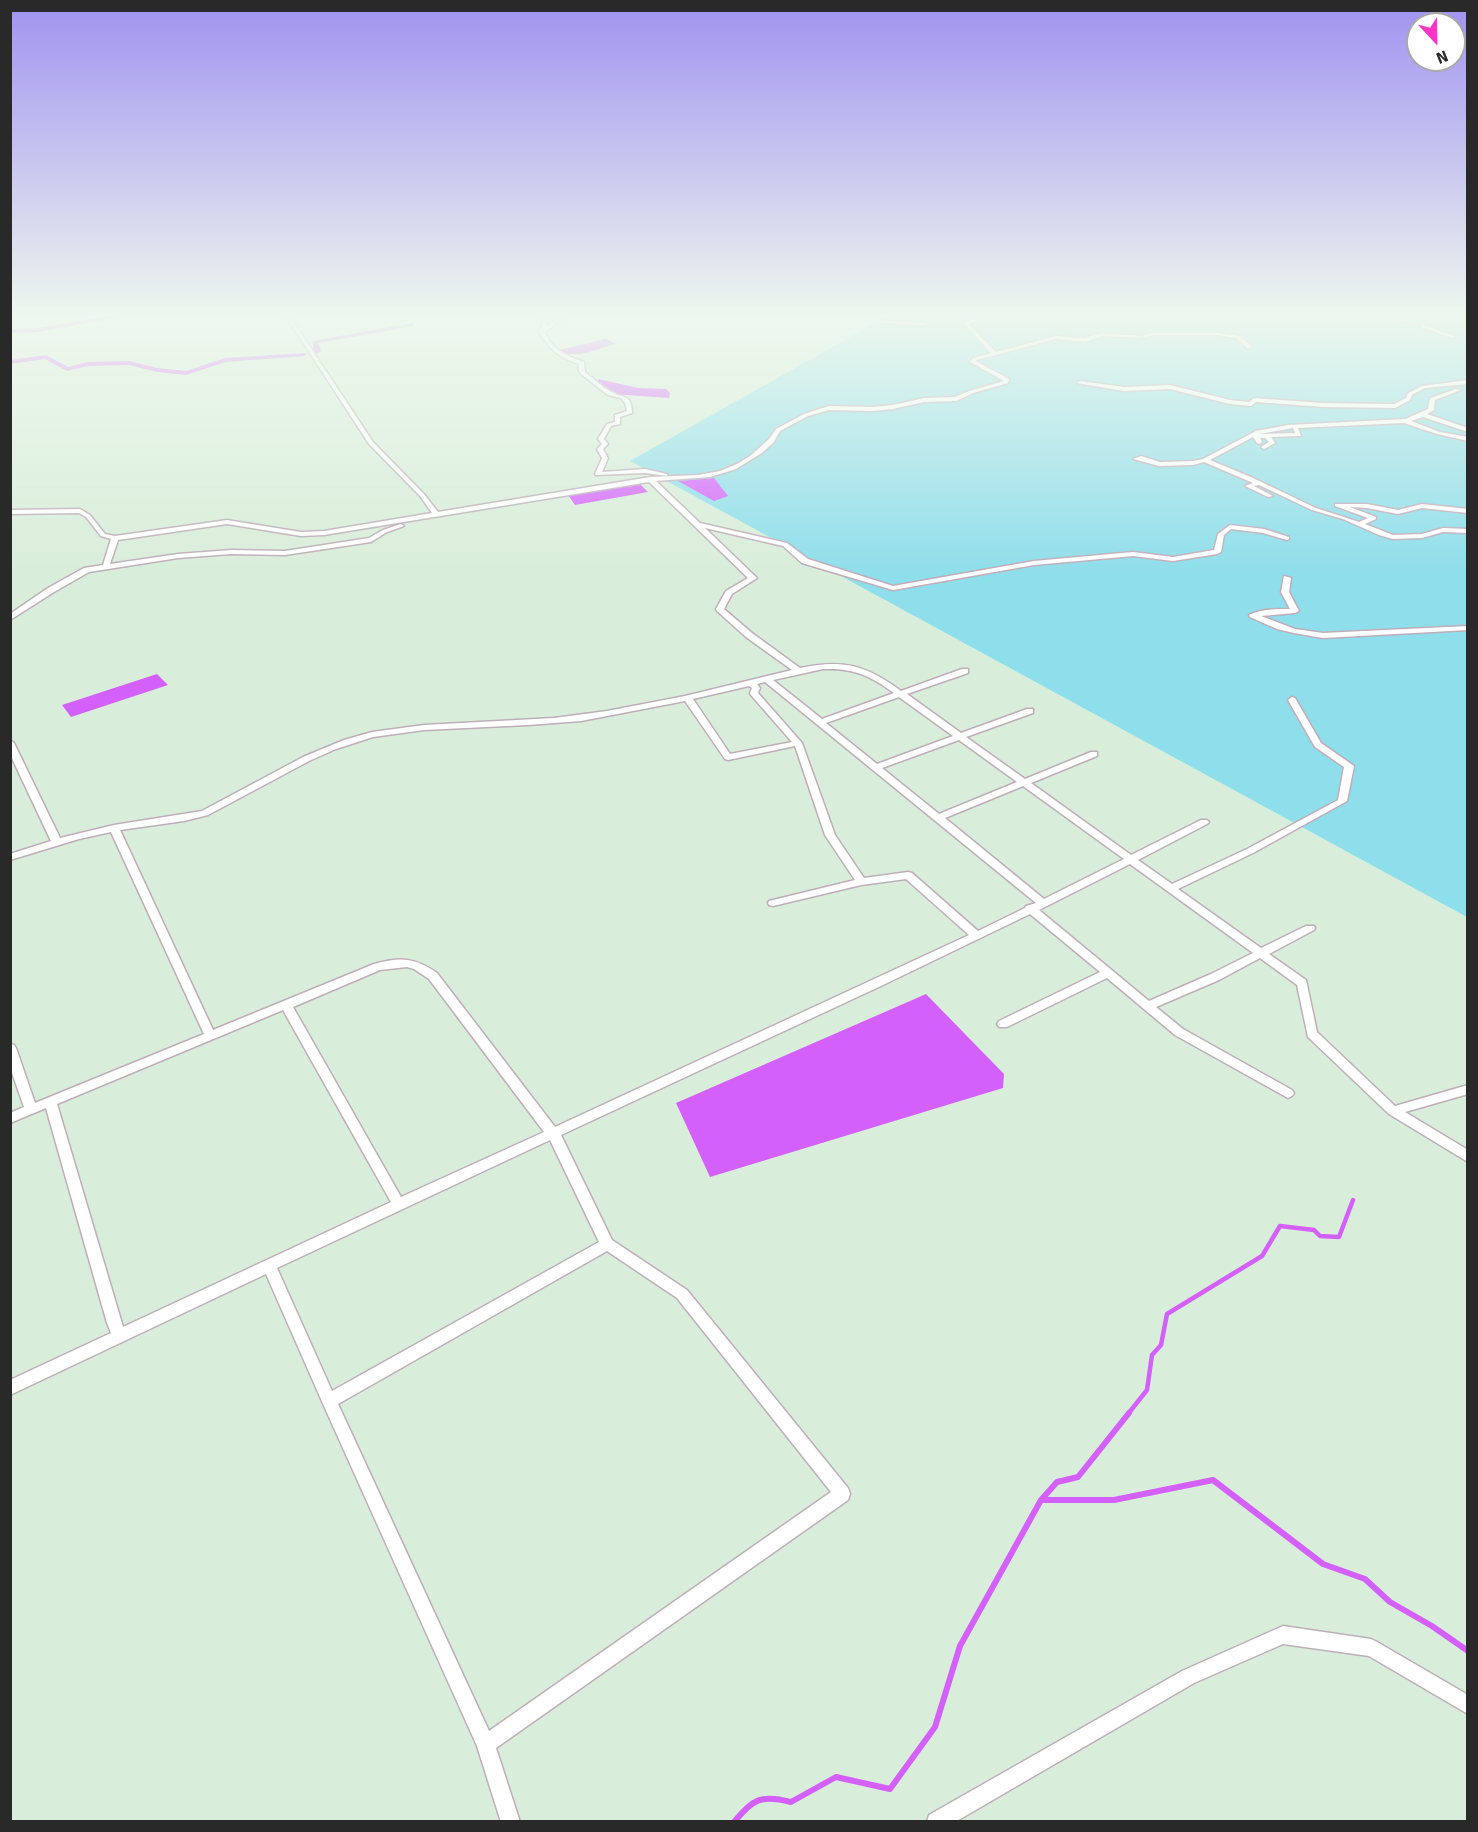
<!DOCTYPE html>
<style>
body{margin:0}
#map{position:relative;width:1478px;height:1832px;overflow:hidden;background:#d9eeda;font-family:Signika,sans-serif}
canvas{display:block}
.frame{position:absolute;inset:0;border:12px solid #292929;pointer-events:none}
.north{position:absolute;left:1406px;top:12px;width:60px;height:60px;box-sizing:border-box;background:#fff;border:2px solid #a9a9a9;border-radius:50%;rotate:158deg;font-size:16px;font-weight:700;line-height:24px;text-align:center;color:#292929}
.north::after{content:'';display:block;margin:auto;width:21px;height:27px;background:#ff35c4;clip-path:polygon(50% 0,100% 100%,50% 72%,0 100%)}
</style>
<div id="map">
<canvas width="1478" height="1832"></canvas>
<div class="frame"></div>
<div class="north">N</div>
</div>
<script>
const c = document.querySelector('canvas').getContext('2d');
c.lineJoin = 'round';
function fill(path, color) {
  c.fillStyle = color;
  c.fill(path, 'evenodd');
}
function trace(path, color, width, dash) {
  c.strokeStyle = color;
  c.lineWidth = width;
  c.lineCap = dash ? 'butt' : 'round';
  c.setLineDash(dash || []);
  c.stroke(path);
}
const green = new Path2D(`
 M889 315H1467V917L630 461Z`);
const water = new Path2D(`
 M606 339 616 344C598 348 576 361 559 350Z
 M599 379 638 388 666 389 670 393 669 398 612 394 597 381Z
 M714 478 728 496 714 501 678 481Z
 M639 483 648 492 575 505 568 495Z
 M157 674 168 685 71 717 62 705Z
 M926 994 1004 1074 1003 1088 710 1177 676 1103Z`);
const streamFar1 = new Path2D(`
 M1128 1414 1147 1390 1152 1355 1161 1345 1167 1314 1262 1256 1280 1226 1314 1230 1320 1236 1339 1237 1353 1200`);
const stream = new Path2D(`
 M1041 1500 1057 1482 1078 1477 1129 1413
 M734 1822C754 1799 760 1794 791 1802L836 1777 890 1789 935 1727 960 1646 1041 1500H1114L1213 1480 1323 1564 1365 1579 1390 1602 1432 1626 1468 1651`);
const canal = new Path2D(`
 M115 315H130L38 332 10 333V329L38 328Z
 M412 323 414 326 318 343 321 351 316 354 313 352 314 350 312 341Z
 M307 353 305 356 226 362 186 375 157 372 129 365 88 366 67 371 45 359 10 364V360L46 355 68 367 88 362 129 361 157 368 186 371 225 358Z`);
const street = new Path2D(`
 M285 315H289L373 442 424 494 438 512 650 477 698 475 720 471 737 464 750 456 769 439 776 429 804 414 829 406 873 407 893 405 924 398 955 397 969 391 1004 381 970 362 973 358 991 353 964 324 972 319 974 315H978L976 321 969 324 996 352 1056 336 1085 338 1101 333 1139 336 1155 333H1218L1240 336 1251 346V348H1247L1236 338 1218 335H1155L1139 338 1102 336 1086 342 1056 339 977 360 976 361 1009 379 1008 383 973 393 956 401 924 402 893 409 873 411 829 410 808 416 780 431 774 442 762 453 736 469 710 477 656 481 700 523 787 543 808 559 893 586 1034 561 1133 552 1173 557 1214 550 1218 534 1230 525 1264 529 1289 537V539L1287 540 1263 533 1231 529 1224 535 1221 552 1217 554 1173 561 1133 556 1034 565 893 590 802 563 783 546 705 528 757 578 732 594 724 609 752 633 800 668C843 659 866 665 901 691L962 669H968V673L907 694 961 733 1027 709H1033V713L966 737 1025 779 1091 752H1097V756L1031 783 1131 855 1201 820H1207L1209 822 1207 824 1138 860 1172 884 1247 849 1338 800 1344 767 1315 747 1288 700 1292 697 1295 698 1321 743 1354 766 1347 801 1253 853 1178 889 1261 948 1306 926H1314L1315 928 1314 930 1269 954 1306 980 1317 1032 1395 1106 1468 1085V1094L1405 1112 1468 1150V1162L1389 1114 1308 1037 1297 985 1260 958 1219 980 1156 1007 1183 1029 1292 1090 1294 1093 1292 1096 1288 1098 1175 1035 1107 978 1007 1027H999L997 1024 999 1021 1100 972 1030 914 883 985 561 1135 612 1240 687 1290 848 1488 850 1494 848 1500 496 1748 520 1822H501L477 1746 324 1406 266 1274 10 1395V1380L111 1333 107 1323 46 1108 10 1123V1113L24 1107 10 1067V1044L14 1045 16 1048 35 1103 204 1034 111 832 79 839 10 860V854L51 841 10 754V740L14 743 60 838 114 825 202 811 303 757 344 740 372 732 424 725 554 718 607 711 685 696 792 670 746 637 717 611 716 609 726 591 748 578 649 482 324 535 301 536 227 524 118 540 110 564 178 554 231 550 285 551 369 538 383 530 401 524 404 526 387 532 371 542 285 555 231 554 178 558 89 572 54 592 10 620V614L48 588 84 568 103 565 111 539 101 536 86 517 79 513 10 514V510L80 509 90 515 105 534 115 536 227 520 301 532 324 531 432 513 420 496 369 444ZM823 669C854 668 869 675 894 693L822 719 773 680ZM765 682 1036 903 1026 906 1025 908 978 931 912 873 908 872 864 878 835 835 802 743 758 693 760 688 757 684ZM749 686 752 688 750 693 751 695 792 742 730 754 693 699ZM899 697 953 736 877 764 826 723ZM685 701 725 759 728 760 795 746 825 835 855 880 769 901 768 903 769 905 773 906 861 885 906 879 969 935 555 1127 437 973C414 957 400 957 374 964L213 1030 120 830 184 821 208 815 309 761 336 749 373 737 424 730 528 725 581 721ZM959 740 1017 782 939 814 882 768ZM1023 786 1124 859 1044 899 945 818ZM1130 864 1253 953 1211 974 1149 1001 1039 910ZM407 967 414 969 429 979 544 1132 401 1197 293 1007 380 970ZM283 1010 391 1202 123 1327 57 1104ZM550 1140 599 1242 332 1391 277 1268ZM607 1251 677 1298 831 1492 489 1731 338 1404Z
 M545 315H549L545 327 563 315H568L545 332C551 349 567 356 584 362L585 372C593 378 601 386 610 391 622 399 632 393 632 413L620 417V424L611 426 604 439 608 444 603 449 608 458 602 472 645 469 667 474V476L645 473 596 475 595 474 602 458 597 449 602 444 598 439 607 424 615 422V415L627 411 625 403 621 398 608 395 581 374 578 369 579 364C558 357 550 350 539 332Z
 M1384 315H1391L1415 323 1411 324Z
 M885 321 924 323 926 324 924 325 883 323Z
 M1421 325H1425L1456 337 1452 338 1421 327Z
 M1468 380V384L1425 388 1412 395 1410 400 1395 408 1323 407 1256 402 1251 406 1230 404 1170 389 1124 391 1077 383 1080 381 1124 387 1170 385 1230 400 1249 402 1254 398 1323 403 1394 404 1406 398 1408 393 1422 386Z
 M1456 389 1461 390 1435 400 1434 410 1427 414 1468 428V432L1423 417 1411 421 1440 432 1468 437V441L1437 434 1404 423 1298 428 1301 436 1271 437 1275 443 1264 449 1261 447 1269 442 1265 438H1260L1262 442 1259 444 1257 443 1253 437 1210 460 1253 478 1316 508 1359 522 1368 518 1335 506V504H1367L1398 510 1422 504 1468 509V513L1422 508 1398 514 1367 508 1350 507 1376 517V519L1365 524 1393 535 1422 534 1443 528 1468 529V533L1443 532 1422 538 1393 539 1379 535 1343 519 1312 510 1259 485 1254 486 1273 496 1268 497 1245 486 1253 483 1204 462 1193 465 1159 466 1133 459 1141 456 1160 462 1193 461 1203 459 1256 431 1288 425 1405 419 1428 409 1430 398ZM1293 428 1295 433 1259 434 1288 429Z
 M1284 576 1291 578 1289 592 1299 611 1295 613 1261 616 1295 629 1323 633 1468 626V630L1323 638 1294 633 1277 629 1250 617 1249 615C1261 609 1277 609 1290 609L1281 592Z
 M1283 1626 1371 1639 1377 1642 1468 1695V1714L1369 1656 1283 1644 1194 1683 955 1822H927L929 1815 1182 1671Z`);
fill(green, '#8fdeeb');
fill(water, '#d460fc');
trace(streamFar1, '#d460fc', 4.5);
trace(stream, '#d460fc', 6);
fill(canal, '#d460fc');
trace(street, '#bfaeba', 3);
fill(street, '#fff');
const sky = c.createLinearGradient(0, 0, 0, 572);
sky.addColorStop(0, '#a092f0');
sky.addColorStop(0.55, '#eef7ee');
sky.addColorStop(1, '#eef7ee00');
c.fillStyle = sky;
c.fillRect(0, 0, 1478, 572);
</script>
